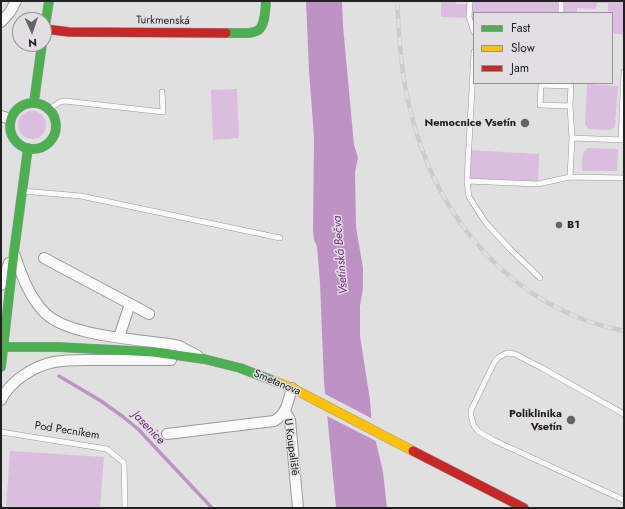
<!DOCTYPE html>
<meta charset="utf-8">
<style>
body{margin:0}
#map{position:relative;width:625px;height:509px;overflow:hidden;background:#e1e0e1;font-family:Jost,sans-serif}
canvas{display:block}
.frame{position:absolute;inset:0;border:2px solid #222122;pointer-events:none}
.legend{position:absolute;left:473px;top:12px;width:140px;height:72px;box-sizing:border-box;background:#e1dfe2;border:1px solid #959395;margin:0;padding:5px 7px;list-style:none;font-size:12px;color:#222122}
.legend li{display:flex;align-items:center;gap:8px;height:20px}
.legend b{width:20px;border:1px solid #959395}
.north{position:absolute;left:12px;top:12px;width:40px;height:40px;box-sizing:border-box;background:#e1dfe2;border:1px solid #959395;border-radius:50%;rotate:177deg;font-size:11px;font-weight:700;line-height:16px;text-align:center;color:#222122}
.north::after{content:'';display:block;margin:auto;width:14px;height:18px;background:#656465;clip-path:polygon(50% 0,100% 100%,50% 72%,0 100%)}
</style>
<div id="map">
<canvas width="625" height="509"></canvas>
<div class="frame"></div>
<ul class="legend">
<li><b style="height:5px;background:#4caf50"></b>Fast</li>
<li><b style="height:5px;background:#ffc107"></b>Slow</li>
<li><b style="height:5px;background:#c62828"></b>Jam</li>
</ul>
<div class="north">N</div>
</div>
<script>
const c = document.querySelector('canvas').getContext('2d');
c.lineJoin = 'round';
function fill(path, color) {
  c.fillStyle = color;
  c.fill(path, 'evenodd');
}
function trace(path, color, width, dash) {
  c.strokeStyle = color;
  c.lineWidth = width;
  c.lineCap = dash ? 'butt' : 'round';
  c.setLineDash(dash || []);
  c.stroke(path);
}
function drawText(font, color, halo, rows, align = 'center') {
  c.font = font + ' Jost,sans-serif';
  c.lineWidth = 3;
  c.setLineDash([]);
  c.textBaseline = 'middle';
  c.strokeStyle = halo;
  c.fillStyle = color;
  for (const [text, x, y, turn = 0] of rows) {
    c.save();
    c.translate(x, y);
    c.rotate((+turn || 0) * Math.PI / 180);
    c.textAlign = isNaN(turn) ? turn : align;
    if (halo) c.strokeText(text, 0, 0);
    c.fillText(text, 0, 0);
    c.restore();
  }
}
const green = new Path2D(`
 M441 1H456V4H469L470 1H624V35L612 33V13H608V3H597L596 9 577 8V13H585H474V32L469 18 441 17Z
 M587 84 618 86 615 127 610 130 589 129 585 125Z
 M237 89 239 138 213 140 211 90Z
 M18 125a14 14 0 1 1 28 0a14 14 0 1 1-28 0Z
 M588 148 618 149 617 171H582C582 163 580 153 588 148Z
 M469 150 539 154 538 184 467 181Z
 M10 451 104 457 100 508H6Z`);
const water = new Path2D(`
 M306 1H342L343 26 354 145 358 158 355 172 356 227 363 268V288L360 306V336L370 400 372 425 383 472 387 508H336L324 382 320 283 317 246 314 240 313 231 314 137 309 71Z`);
const pier = new Path2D(`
 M323 393 373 419 378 442 325 415Z`);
const stream = new Path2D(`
 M59 376 101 401 122 416 138 429 212 508`);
const lane = new Path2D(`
 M470 1 469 17 474 32
 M561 13V1
 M474 52 467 181 469 197 486 223 511 250 540 278
 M570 106 540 105 541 85 570 86
 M49 109 60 102 65 101 163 112 162 92
 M572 138 623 140
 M621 140 624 72
 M570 177 572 138 570 106 571 83
 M467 181 538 184 570 177 624 178
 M22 191 81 196 280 238
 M624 414 542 368 515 354 507 353 499 357 495 361 471 410V416L474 426 478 431 493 440 624 500
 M1 432 107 449 124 463 125 508`);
const street = new Path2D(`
 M1 22 10 12 16 1
 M1 116 10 119
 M15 256C22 276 29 297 45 313 68 336 136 339 169 344L179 346 198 356
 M44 258 149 314
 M1 285 9 263
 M119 337 130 304
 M1 400C10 381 34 366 54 362 69 359 85 360 100 360 124 360 147 360 171 360
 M285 411 290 420 298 508
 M167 434 274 421C287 414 288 401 292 388`);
const fast = new Path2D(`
 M44 33 49 1
 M226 33C259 33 264 37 266 1
 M34 102 42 44
 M10 126a23 23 0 1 1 46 0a23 23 0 1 1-46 0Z
 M1 347H58L153 352 204 359 240 368 274 381
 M1 367 14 252 28 148`);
const slow = new Path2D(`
 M274 381 292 388 413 451`);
const jam = new Path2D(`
 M45 29 69 32 226 33
 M413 451 524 508`);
const rail = new Path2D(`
 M397 1C399 37 401 74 410 109 435 217 512 309 624 331`);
const markers = [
 [525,123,5,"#656465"],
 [559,225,4,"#656465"],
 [571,420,5,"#656465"]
];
const streetNames = [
 ["Turkmenská",163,21,1],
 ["Smetanova",277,383,23],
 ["Pod Pecníkem",67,431,9],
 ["U Koupaliště",291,447,82]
];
const poiNames = [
 ["Nemocnice Vsetín",516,123],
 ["B1",567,225,"left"],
 ["Poliklinika",562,414],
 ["Vsetín",562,427]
];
const waterNames = [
 ["Vsetínská Bečva",341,255,-95],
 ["Jasenice",148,428,46]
];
fill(green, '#dbbddf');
fill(water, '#bf92c6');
fill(pier, '#e1e0e1');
trace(stream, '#bf92c6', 3.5);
trace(lane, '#9a999a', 6);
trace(street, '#9a999a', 12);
trace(fast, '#9a999a', 10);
trace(slow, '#9a999a', 10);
trace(jam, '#9a999a', 10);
trace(lane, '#fafafa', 5);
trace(street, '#fafafa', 10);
trace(fast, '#4caf50', 9);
trace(slow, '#ffc107', 9);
trace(jam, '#c62828', 9);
trace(rail, '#cdcccd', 4.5);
trace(rail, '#e1dfe2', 3, [9]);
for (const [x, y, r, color] of markers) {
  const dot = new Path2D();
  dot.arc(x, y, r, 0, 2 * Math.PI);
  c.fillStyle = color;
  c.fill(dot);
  trace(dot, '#e1dfe2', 1.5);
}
drawText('11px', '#222122', '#e1dfe2', streetNames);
drawText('bold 11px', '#222122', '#e1dfe2', poiNames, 'right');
drawText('italic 12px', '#752681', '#e1dfe2', waterNames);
</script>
